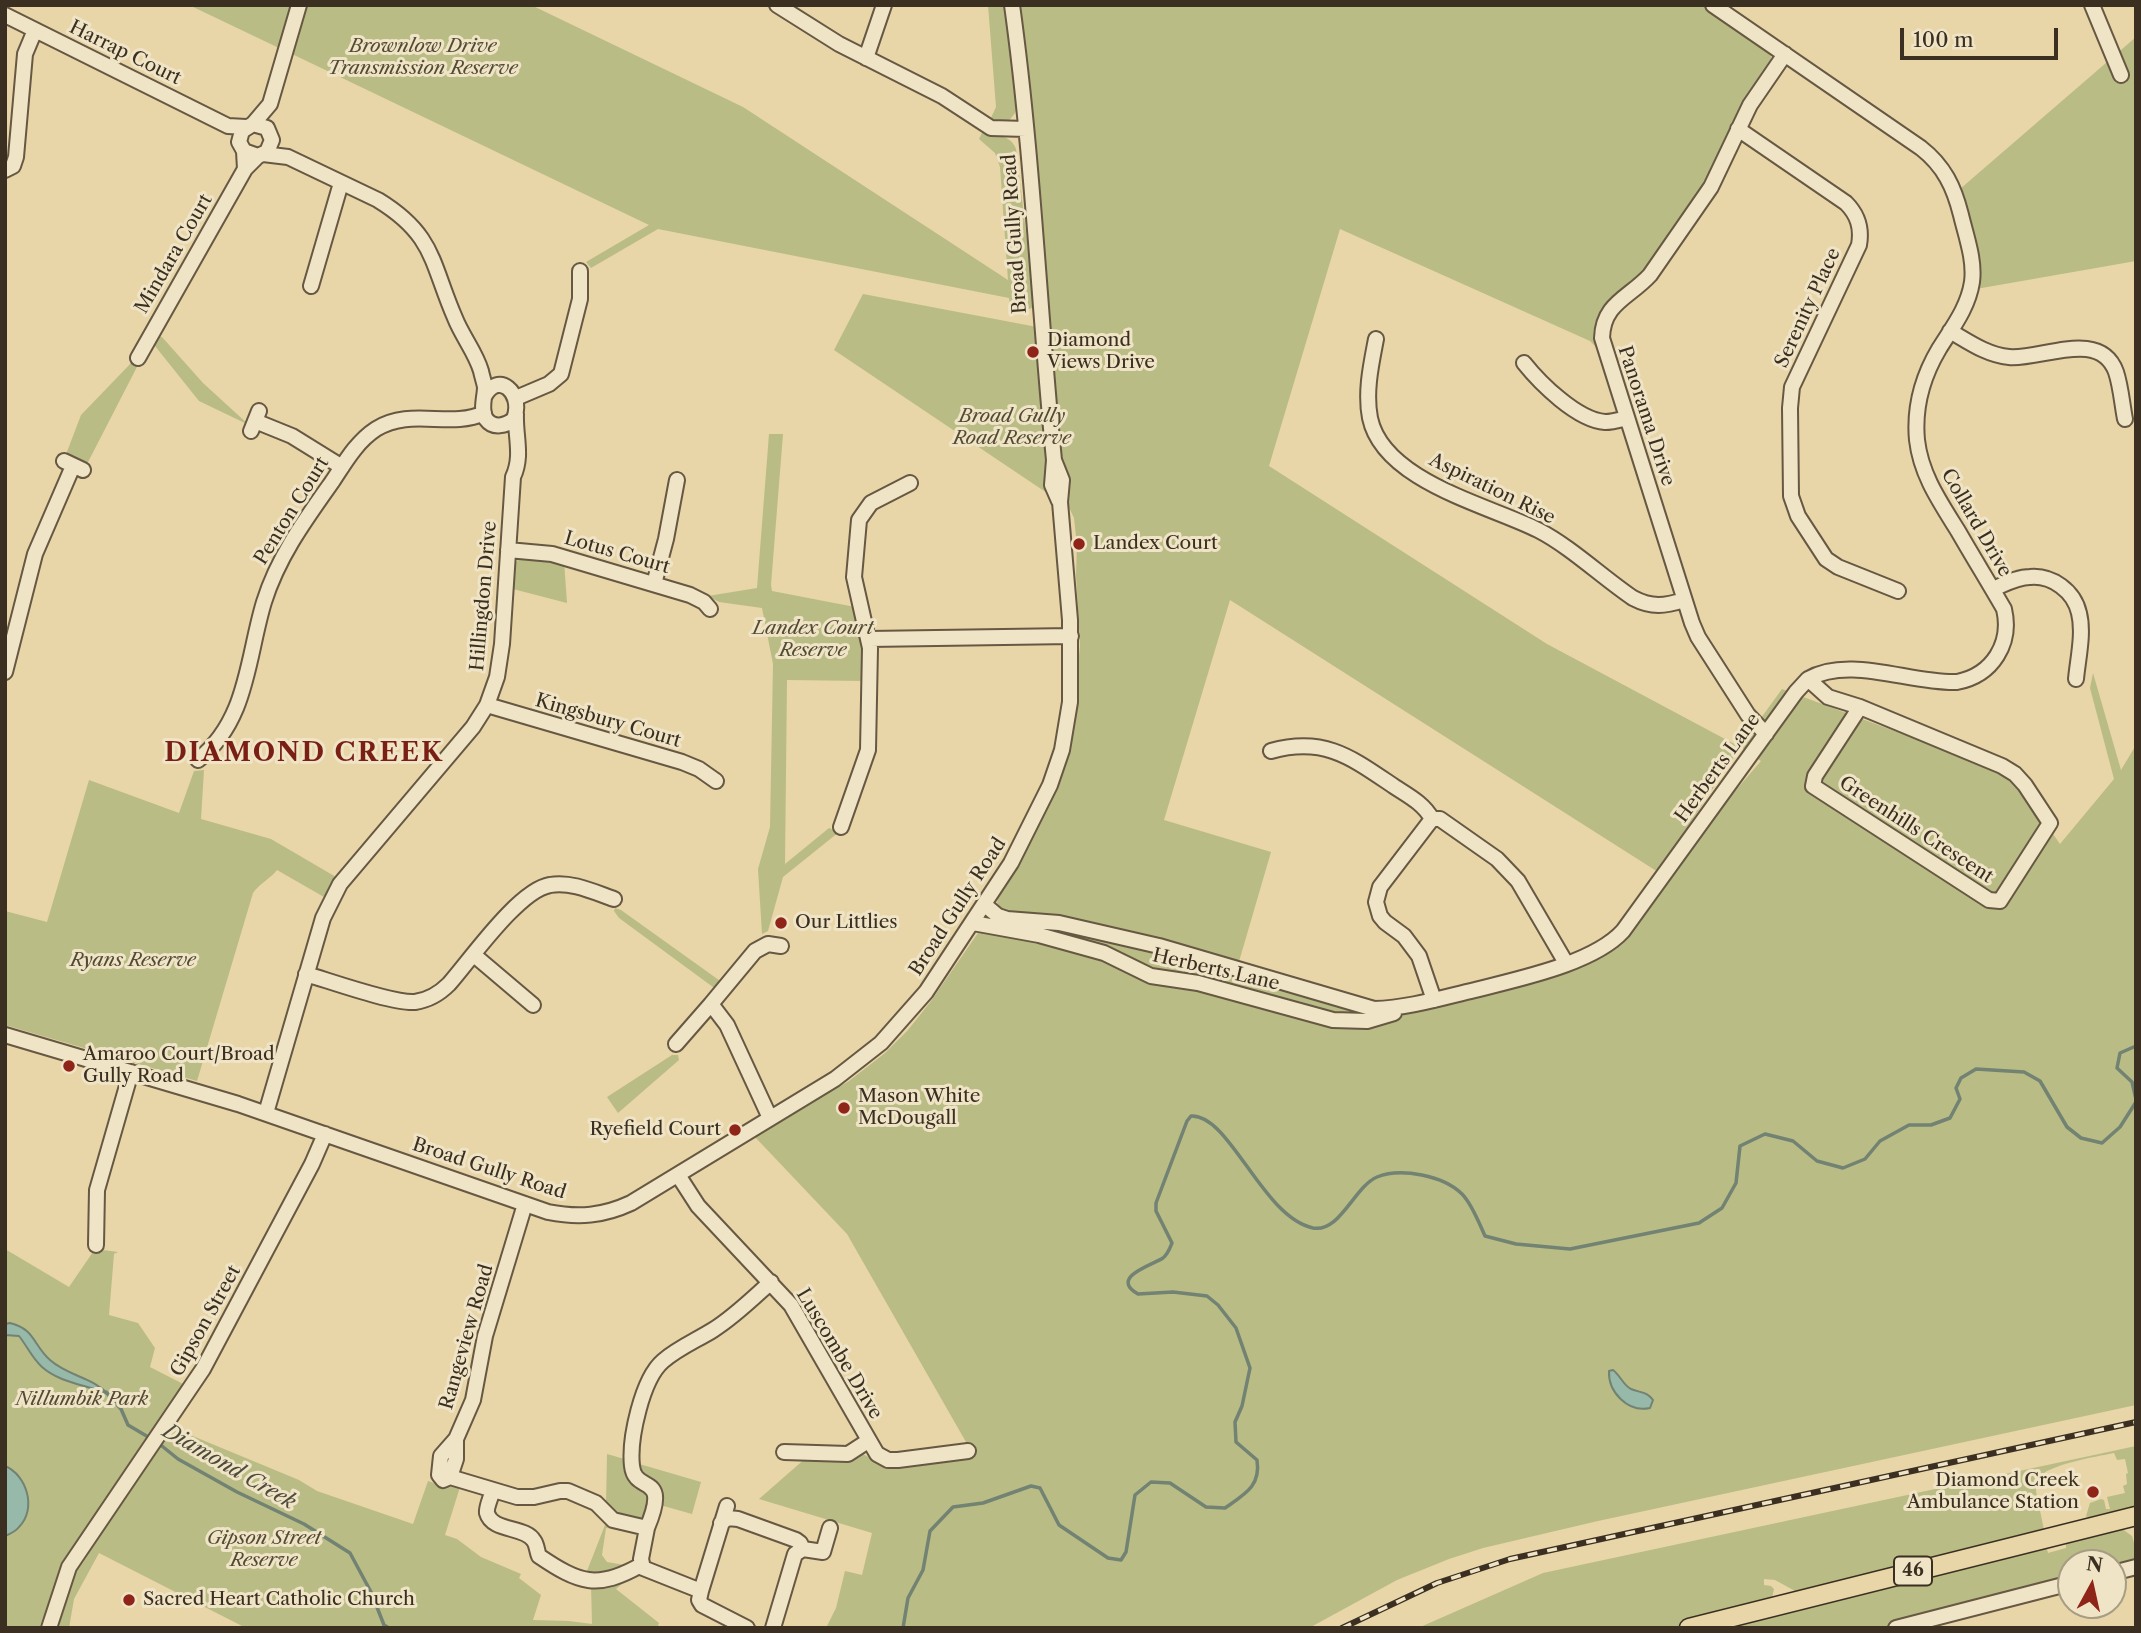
<!DOCTYPE html>
<style>
body{margin:0}
#map{position:relative;width:2141px;height:1633px;overflow:hidden;background:#e8d5a8;font-family:"Libre Caslon Text",serif}
canvas{display:block}
.frame{position:absolute;inset:0;border:7px solid #3a2f21;pointer-events:none}
.north{position:absolute;left:2057px;top:1549px;width:70px;height:70px;box-sizing:border-box;background:#f0e4c6;border:2px solid #a79c84;border-radius:50%;rotate:8deg;font-size:19px;font-weight:700;line-height:28px;text-align:center;color:#3a2f21}
.north::after{content:'';display:block;margin:auto;width:24px;height:32px;background:#8f2418;clip-path:polygon(50% 0,100% 100%,50% 72%,0 100%)}
.scale{position:absolute;left:1900px;top:28px;width:158px;height:32px;box-sizing:border-box;border:4px solid #3a2f21;border-top:0;padding-left:9px;font-size:21px;line-height:24px;white-space:nowrap;color:#3a2f21;-webkit-text-stroke:5px #f0e4c6;paint-order:stroke}
</style>
<div id="map">
<canvas width="2141" height="1633"></canvas>
<div class="frame"></div>
<div class="north">N</div>
<div class="scale">100 m</div>
</div>
<script>
const c = document.querySelector('canvas').getContext('2d');
c.lineJoin = 'round';
function fill(path, color) {
  c.fillStyle = color;
  c.fill(path, 'evenodd');
}
function trace(path, color, width, dash) {
  c.strokeStyle = color;
  c.lineWidth = width;
  c.lineCap = dash ? 'butt' : 'round';
  c.setLineDash(dash || []);
  c.stroke(path);
}
function drawText(font, color, halo, rows, align = 'center') {
  c.font = font + ' "Libre Caslon Text",serif';
  c.lineWidth = 6;
  c.setLineDash([]);
  c.textBaseline = 'middle';
  c.strokeStyle = halo;
  c.fillStyle = color;
  for (const [text, x, y, turn = 0] of rows) {
    c.save();
    c.translate(x, y);
    c.rotate((+turn || 0) * Math.PI / 180);
    c.textAlign = isNaN(turn) ? turn : align;
    if (halo) c.strokeText(text, 0, 0);
    c.fillText(text, 0, 0);
    c.restore();
  }
}
const green = new Path2D(`
 M189 5H291L279 48Z
 M306 5H531L743 107 1008 280 1000 167 995 153 979 139 983 131C996 138 1010 133 1016 149L1035 307 1029 309 1010 305 1009 298 658 229 591 268 586 262 649 225 292 54Z
 M988 5H1006L1017 107 1015 113 1008 122 996 123 990 120 996 107Z
 M1017 5H1703L1770 52 1772 63 1712 175 1646 271 1604 308 1601 314 1602 353 1590 341 1340 229 1269 466 1547 644 1740 747 1782 689 2012 775 2060 844 2114 779 2090 688 2093 673 2121 770 2136 745V1405L1598 1521 1483 1548 1449 1559 1397 1580 1309 1628H826L836 1608 845 1571 862 1575 872 1533 759 1499 807 1457 863 1454 881 1464 927 1462 974 1456 847 1234 755 1137 849 1081 885 1053 908 1030 931 1001 980 930 1055 933 1057 928 1132 942 1354 1009V1015L1377 1023 1607 951 1717 812 1761 761 1740 747 1658 872 1230 600 1164 820 1271 852 1238 965 1031 919 1000 910 997 903 999 894 1072 723 1080 646 1076 575 1077 545 1074 518 1065 499 1062 470 1042 265 1030 87Z
 M2136 37V261L1976 289 1960 189Z
 M863 294 1037 327 1053 497 834 350Z
 M154 335 162 337 203 383 249 425 199 401 151 341Z
 M134 360 139 363 86 466 65 457 81 415Z
 M769 434H783L771 585 772 591 855 607 865 650 866 681 787 680 785 864 829 828 839 832 783 877 768 931 762 934 758 869 770 827 773 664 762 608 719 602 708 596 757 588Z
 M520 557 564 561 567 603 513 589 514 565Z
 M204 770 201 819 271 839 336 877 324 897 277 870C270 879 260 883 253 893L197 1081 5 1025V911L47 922 89 780 179 813 194 771Z
 M615 908 621 910 723 983 717 990 619 918 614 911Z
 M672 1055H678L679 1060 618 1113 607 1097Z
 M5 1249 69 1287 95 1249 118 1252 114 1254 109 1315 138 1323 155 1348 150 1367 187 1386 71 1552 39 1628H5Z
 M171 1427 299 1480 317 1491 413 1524 428 1481 443 1486 460 1487 445 1535 457 1539 481 1557 521 1574 519 1578 541 1595 533 1620 569 1621 592 1624 591 1584 633 1574 616 1589 659 1623 658 1625 661 1628H246L99 1553 74 1599 69 1628H58L63 1597 67 1598 73 1580 69 1578 79 1563 82 1564Z
 M2136 1446V1507L2089 1518 2086 1516 2090 1503 2101 1499 2104 1500 2106 1509H2110L2107 1497 2125 1493 2123 1486 2127 1484 2126 1474 2128 1473 2125 1459 2117 1460 2114 1453C2095 1457 2048 1464 2037 1479L2036 1491 2044 1530 1853 1581 1804 1590 1795 1591 1775 1580 1764 1579V1585L1771 1586 1774 1589 1772 1598 1768 1602 1670 1628H1418L1543 1573Z
 M607 1454 628 1460 647 1488 652 1503 642 1521 615 1518 606 1505Z
 M636 1463 701 1482 692 1514 660 1505Z
 M607 1520 634 1528 640 1534 606 1528 602 1555 607 1562 630 1566 620 1573 585 1576Z
 M2121 1528 2132 1536 2136 1550 2133 1561 2113 1569V1563H2071V1579L1883 1628H1715L2024 1551 2047 1549 2048 1553 2066 1548V1544L2088 1534Z`);
const water = new Path2D(`
 M10 1323C35 1329 33 1345 50 1360 68 1376 92 1377 108 1394 87 1385 60 1383 42 1367 32 1358 27 1346 19 1336L5 1335V1324Z
 M1613 1370C1620 1375 1623 1385 1631 1389 1640 1393 1647 1391 1653 1400L1650 1408C1628 1413 1608 1392 1609 1371Z
 M5 1466C27 1475 37 1509 19 1527 16 1531 10 1534 5 1536Z`);
const stream = new Path2D(`
 M2136 1046 2120 1053 2117 1068 2132 1082 2136 1099
 M106 1392 121 1409 128 1425 150 1438
 M157 1442 178 1459 237 1492 304 1524 350 1553 371 1592 384 1625 389 1628
 M903 1628 908 1598 923 1570 930 1531 953 1507 983 1503 1031 1486 1040 1488 1059 1525 1108 1558 1121 1560 1126 1552 1135 1495 1151 1482 1170 1483 1206 1507 1225 1508C1245 1494 1261 1486 1257 1460L1236 1442 1235 1422 1242 1406 1250 1368 1236 1328 1218 1305 1207 1296 1173 1292 1138 1294C1108 1277 1155 1264 1163 1258 1168 1254 1170 1248 1172 1243L1156 1211V1203L1187 1121 1191 1116C1230 1114 1262 1217 1313 1228 1340 1233 1354 1187 1377 1177 1401 1167 1444 1176 1462 1194 1472 1204 1479 1223 1485 1236L1516 1244 1570 1249 1699 1223 1722 1208 1736 1183 1740 1146 1765 1134 1793 1141 1817 1161 1843 1168 1865 1159 1880 1141 1909 1125H1931L1950 1118 1960 1099 1956 1088 1961 1078 1976 1069 2024 1072 2040 1081 2067 1127 2081 1138 2102 1143 2120 1127 2136 1102`);
const minor = new Path2D(`
 M777 5 839 44 942 96 991 128 1026 129
 M1012 5C1033 156 1039 309 1054 460L1052 485 1059 501
 M1713 5 1921 148C1944 166 1954 187 1961 215 1966 236 1975 260 1972 282 1968 308 1952 328 1939 349 1923 376 1914 408 1917 440 1921 475 1940 502 1958 531 1973 557 1989 583 2004 609 2012 643 1993 675 1957 682 1911 684 1850 655 1808 679
 M2092 5 2121 75
 M5 15 228 126 246 127
 M866 58 884 5
 M253 124 270 104 299 5
 M1738 129 1846 203C1858 215 1862 228 1859 245L1792 387 1790 408 1791 496 1798 516 1826 559 1838 567 1898 591
 M244 151 258 156 267 152 272 140 267 128 253 124 242 131 239 142 244 151 245 169
 M263 154 288 157 378 200C435 235 431 263 455 318 462 336 476 353 481 371 482 376 484 382 485 387 485 397 480 410 486 419 493 429 506 426 514 419 524 393 498 370 484 397
 M5 170 13 166 16 157 25 54 35 30
 M311 286 341 183
 M1950 331C1969 342 1987 355 2009 357 2041 360 2100 328 2116 372 2121 387 2122 404 2125 419
 M1376 339C1371 365 1365 392 1370 418 1383 481 1488 505 1538 530 1571 547 1602 577 1633 598 1652 608 1665 606 1684 600
 M138 358 245 169 258 156
 M1524 363C1540 383 1577 420 1605 422 1612 422 1619 420 1627 418
 M516 398 549 384 561 374 580 299V271
 M255 421 292 436 342 467
 M251 431 259 411
 M64 461 83 470
 M508 550 552 554 690 595 704 602 710 609
 M654 584 666 539 677 480
 M1993 589C2005 584 2017 577 2030 577 2052 575 2074 591 2079 613 2084 633 2078 658 2076 679
 M869 639 1071 636
 M5 672 35 554 73 466
 M487 705 682 762 699 769 716 781
 M1766 734 1748 715 1698 637 1692 623 1602 338C1603 303 1629 298 1650 275L1711 187 1750 105 1785 54
 M1271 751C1325 736 1352 758 1395 787 1409 796 1424 804 1432 819
 M198 760C248 720 247 658 264 602 278 557 305 520 332 482 344 464 356 442 376 429 411 407 450 429 484 413
 M841 827 868 750 870 648 854 577 859 520 871 503 910 483
 M985 905 998 916 1007 919 1059 923 1159 946 1374 1009C1409 1008 1441 998 1475 990 1517 979 1593 964 1623 931L1796 692 1808 679 1828 697 1860 707 2002 766 2015 774 2025 785 2050 823 2000 901 1989 900 1813 786 1815 776 1860 707
 M973 923 1039 935 1104 953 1151 976 1198 983 1333 1020 1367 1021 1394 1013
 M474 955 533 1005
 M306 974C330 981 394 1004 415 1002 429 1000 439 994 449 984 471 959 519 890 550 885 571 881 594 892 614 899
 M1434 1000 1419 956 1404 936 1385 922 1380 916 1376 902 1380 887 1432 819H1440L1497 859 1518 881 1566 963
 M5 1035 238 1104 548 1212C579 1218 603 1216 631 1203L835 1079 881 1043 926 992 1011 863 1050 785 1062 750 1070 702V620L1060 502 1062 480 1054 460
 M676 1044 711 1004
 M266 1113 323 918 340 884 473 727 487 705 497 677 502 644 513 477C523 456 515 436 516 414
 M770 1118 727 1025 711 1004 755 951 768 944 781 946
 M678 1175 698 1206 791 1305 877 1454 888 1460H898L968 1451
 M96 1245 97 1190 131 1072
 M456 1439V1459L450 1477 443 1480 439 1475 441 1456 456 1439 473 1400 485 1336 525 1204
 M784 1452 848 1454 868 1441
 M450 1477 517 1497H534L560 1491H568L596 1503 613 1520 647 1528 641 1559 643 1568 701 1591 699 1600 702 1605 747 1628
 M492 1492C491 1498 486 1507 487 1513 492 1532 526 1526 534 1541 537 1545 537 1552 539 1556 579 1583 597 1590 641 1565
 M721 1523 728 1518 738 1519 796 1540 800 1543 803 1549
 M647 1528C671 1471 635 1495 632 1466 629 1439 642 1379 663 1361 678 1348 697 1340 713 1330 734 1317 752 1299 771 1282
 M2113 1573 2136 1567
 M701 1591 727 1506
 M49 1628 69 1567 203 1369 312 1164 325 1134
 M773 1628 795 1554 803 1549 823 1552 830 1528
 M1896 1628 2071 1583`);
const major = new Path2D(`
 M1689 1628 2136 1516`);
const rail = new Path2D(`
 M1342 1628 1437 1583 1510 1559 2136 1422`);
const markers = [
 [1033,352,7,"#8f2418"],
 [1079,544,7,"#8f2418"],
 [781,923,7,"#8f2418"],
 [69,1066,7,"#8f2418"],
 [844,1108,7,"#8f2418"],
 [735,1130,7,"#8f2418"],
 [2093,1492,7,"#8f2418"],
 [129,1600,7,"#8f2418"]
];
const shields = [
 [1913,1571,38]
];
const shieldNames = [
 ["46",1913,1571]
];
const parkNames = [
 ["Brownlow Drive",423,47],
 ["Transmission Reserve",423,69],
 ["Broad Gully",1012,417],
 ["Road Reserve",1012,439],
 ["Landex Court",813,629],
 ["Reserve",813,651],
 ["Ryans Reserve",133,961],
 ["Nillumbik Park",82,1400],
 ["Gipson Street",264,1539],
 ["Reserve",264,1561]
];
const streetNames = [
 ["Harrap Court",125,53,26],
 ["Broad Gully Road",1015,234,-94],
 ["Mindara Court",174,254,-60],
 ["Serenity Place",1808,308,-65],
 ["Panorama Drive",1646,416,72],
 ["Aspiration Rise",1492,489,26],
 ["Penton Court",292,511,-58],
 ["Collard Drive",1976,523,60],
 ["Lotus Court",617,553,16],
 ["Hillingdon Drive",484,596,-85],
 ["Kingsbury Court",608,721,16],
 ["Herberts Lane",1718,768,-54],
 ["Greenhills Crescent",1916,830,33],
 ["Broad Gully Road",958,907,-57],
 ["Herberts Lane",1216,970,13],
 ["Broad Gully Road",489,1169,18],
 ["Gipson Street",206,1321,-61],
 ["Rangeview Road",467,1337,-74],
 ["Luscombe Drive",839,1354,59]
];
const poiNames = [
 ["Diamond",1047,341],
 ["Views Drive",1047,363],
 ["Landex Court",1093,544],
 ["Our Littlies",795,923],
 ["Amaroo Court/Broad",83,1055],
 ["Gully Road",83,1077],
 ["Mason White",858,1097],
 ["McDougall",858,1119],
 ["Ryefield Court",721,1130,"right"],
 ["Diamond Creek",2079,1481,"right"],
 ["Ambulance Station",2079,1503,"right"],
 ["Sacred Heart Catholic Church",143,1600]
];
const waterNames = [
 ["Diamond Creek",229,1467,30]
];
const districtNames = [
 ["DIAMOND CREEK",304,753]
];
fill(green, '#b9bc85');
fill(water, '#97b9a9');
trace(water, '#728273', 2);
trace(stream, '#728273', 3.5);
trace(minor, '#665843', 18);
trace(major, '#3a2f21', 21);
trace(minor, '#f0e4c6', 14);
trace(major, '#e8d5a8', 18);
trace(rail, '#3a2f21', 6);
trace(rail, '#f0e4c6', 3.5, [10]);
for (const [x, y, r, color] of markers) {
  const dot = new Path2D();
  dot.arc(x, y, r, 0, 2 * Math.PI);
  c.fillStyle = color;
  c.fill(dot);
  trace(dot, '#f0e4c6', 2.5);
}
for (const [x, y, w] of shields) {
  const box = new Path2D();
  box.roundRect(x - w / 2, y - 14.5, w, 29, 5);
  c.fillStyle = '#f0e4c6';
  c.fill(box);
  trace(box, '#3a2f21', 2);
}
drawText('bold 18px', '#3a2f21', null, shieldNames);
drawText('italic 19px', '#534b35', '#f0e4c6', parkNames);
drawText('19px', '#3a2f21', '#f0e4c6', streetNames);
drawText('19px', '#3a2f21', '#f0e4c6', poiNames, 'left');
drawText('italic 21px', '#4d4b3c', '#f0e4c6', waterNames);
c.letterSpacing = '2px';
drawText('bold 26px', '#7a1f14', '#f0e4c6', districtNames);
c.letterSpacing = '0px';
</script>
